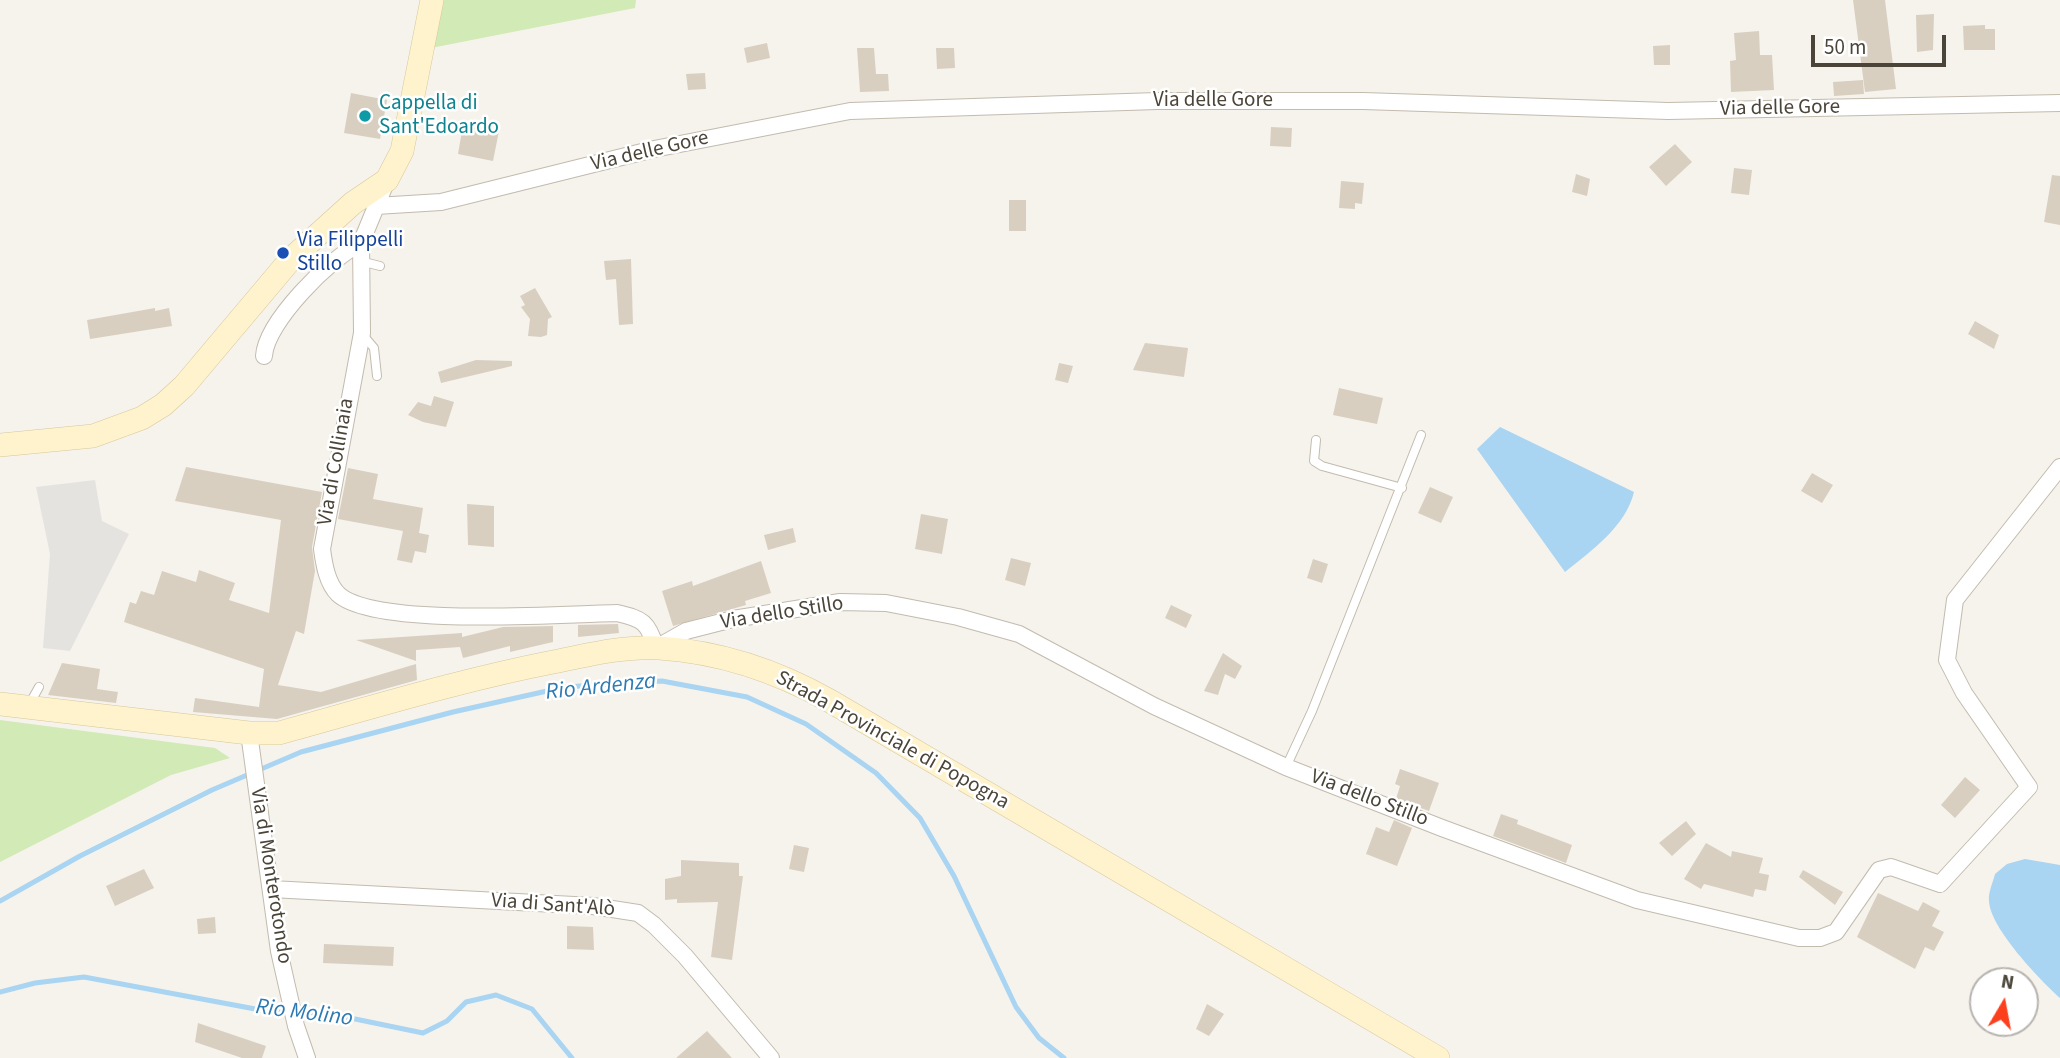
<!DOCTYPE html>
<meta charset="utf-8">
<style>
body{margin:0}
#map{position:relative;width:2060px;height:1058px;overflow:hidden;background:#f6f3ec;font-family:"Source Sans 3",sans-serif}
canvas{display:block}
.north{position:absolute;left:1969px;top:967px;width:70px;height:70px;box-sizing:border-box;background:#fff;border:2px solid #b7b4b0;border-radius:50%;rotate:10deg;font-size:19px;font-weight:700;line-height:28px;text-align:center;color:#4b4439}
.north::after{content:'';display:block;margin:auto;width:24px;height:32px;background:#fc3f1d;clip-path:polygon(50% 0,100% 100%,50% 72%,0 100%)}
.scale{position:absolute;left:1811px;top:35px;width:135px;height:32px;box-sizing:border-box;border:4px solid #4b4439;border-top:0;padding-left:9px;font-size:21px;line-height:24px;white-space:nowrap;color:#4b4439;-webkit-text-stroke:5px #fff;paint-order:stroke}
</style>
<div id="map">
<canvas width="2060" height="1058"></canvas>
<div class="north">N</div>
<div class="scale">50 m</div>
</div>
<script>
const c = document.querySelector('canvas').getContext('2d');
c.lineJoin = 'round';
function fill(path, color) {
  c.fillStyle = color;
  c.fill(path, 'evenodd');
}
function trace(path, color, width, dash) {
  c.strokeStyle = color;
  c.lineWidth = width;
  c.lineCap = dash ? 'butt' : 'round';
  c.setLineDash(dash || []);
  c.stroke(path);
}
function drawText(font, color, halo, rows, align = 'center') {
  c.font = font + ' "Source Sans 3",sans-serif';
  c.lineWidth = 5;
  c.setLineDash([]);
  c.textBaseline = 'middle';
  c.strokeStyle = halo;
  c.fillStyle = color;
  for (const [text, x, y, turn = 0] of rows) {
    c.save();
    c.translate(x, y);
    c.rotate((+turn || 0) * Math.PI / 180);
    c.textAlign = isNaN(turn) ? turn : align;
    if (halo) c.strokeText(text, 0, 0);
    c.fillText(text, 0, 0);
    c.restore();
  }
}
const green = new Path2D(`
 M438 0H636L635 8 431 48Z
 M0 720 215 748 230 758 171 775 0 862Z`);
const parking = new Path2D(`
 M95 480 102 521 129 534 70 651 43 648 50 554 36 487Z`);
const water = new Path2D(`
 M1500 427 1634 492C1626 526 1591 551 1565 572L1477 449Z
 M2025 859 2060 865V998C2040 980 1990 928 1989 901 1988 893 1993 882 1995 874L2007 864Z`);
const stream = new Path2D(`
 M0 901 80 856 212 790 301 752 453 712 565 687 662 681 747 697 806 724 876 773 920 818 954 876 1016 1007 1039 1038 1064 1058
 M0 992 35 983 84 977 266 1011 326 1013 423 1033 447 1021 466 1002 496 995 532 1009 572 1058`);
const building = new Path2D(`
 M1853 0H1885L1896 89 1865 92Z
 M1934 14 1933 50 1917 52 1916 15Z
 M1985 25V29H1995V50H1964L1963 26Z
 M1759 31 1760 55H1772L1774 90 1731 92 1730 61 1736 60 1734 33Z
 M767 43 770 58 747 63 744 48Z
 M1670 45V65H1654L1653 46Z
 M857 48H874L876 74H888L889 91 860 92Z
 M936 48H954L955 68 937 69Z
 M705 73 706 89 688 90 686 74Z
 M1863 80 1864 94 1834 96 1833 82Z
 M351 93 387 100 380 139 344 133Z
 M463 125 499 131 493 161 458 154Z
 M1271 127 1292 128 1291 147 1270 146Z
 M1675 144 1692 162 1666 186 1649 167Z
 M1734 168 1752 170 1749 195 1731 193Z
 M1576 174 1590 179 1587 196 1572 192Z
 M2052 175 2060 176V225L2044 222Z
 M1341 181 1364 183 1362 204 1355 203V209L1339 208Z
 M1009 200H1026V231H1009Z
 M631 259 633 324 619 325 616 279 606 280 604 261Z
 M535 288 552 317 548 319 547 335 541 337 528 336 530 319 521 307 525 305 520 296Z
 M155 308V311L169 308 172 326 90 339 87 320Z
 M1975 321 1999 335 1994 349 1968 334Z
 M1145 343 1188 348 1184 377 1133 370Z
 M476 360 512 361V366L441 383 438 372Z
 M1059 363 1073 366 1068 383 1055 380Z
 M1339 388 1383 398 1377 424 1333 415Z
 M434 396 454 402 446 427 423 422 408 415 418 402 431 406Z
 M186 467 322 492 312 547 315 571 304 634 296 631 278 685 321 692 416 664 417 680 277 719 193 712 195 698 259 707 264 669 124 622 130 602 136 604 141 591 154 595 162 571 196 582 199 570 235 583 229 600 269 613 281 520 175 501Z
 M348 468 378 474 373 499 423 508 419 533 429 535 426 553 415 551 412 563 397 560 403 531 338 519Z
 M1812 473 1833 485 1822 503 1801 491Z
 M1430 487 1453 497 1441 523 1418 513Z
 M467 504 494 506V547L468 545Z
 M921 514 948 519 942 554 915 549Z
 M793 528 796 542 768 550 764 535Z
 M1011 558 1031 563 1025 586 1005 580Z
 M1313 559 1328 564 1322 583 1307 578Z
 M761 561 771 593 745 601 746 605 673 626 662 591 692 581 693 586Z
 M1171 605 1192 615 1186 628 1165 618Z
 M618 624 619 633 578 637V625Z
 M553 626V642L510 652V646L463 658 460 647 416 650V661L356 640 462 633V637L503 627Z
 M1223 653 1242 666 1235 679 1225 674 1218 695 1204 691Z
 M62 663 100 669 97 689 118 692 116 703 48 695Z
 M1400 769 1439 783 1429 811 1396 799 1400 786 1395 784Z
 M1965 777 1980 790 1955 818 1941 805Z
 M1501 814 1518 820 1517 824 1572 845 1566 863 1493 836Z
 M1394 820 1412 828 1397 866 1366 854 1376 827 1389 832Z
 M1686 821 1696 834 1672 856 1659 843Z
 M1706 843 1731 857 1732 851 1763 858 1759 873 1769 875 1766 891 1755 889 1753 897 1704 884 1701 889 1684 879Z
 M794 845 809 848 804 872 789 869Z
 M681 860 739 863V876H743L732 960 711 957 718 902 677 903V899L665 900V879L681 876Z
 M144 869 154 888 115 906 106 886Z
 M1803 870 1843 892 1835 905 1799 877Z
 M1878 893 1918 911 1923 902 1940 911 1932 926 1944 932 1934 951 1925 947 1915 969 1857 937Z
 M215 917 216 933 198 934 197 919Z
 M567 926 593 927 594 950 567 949Z
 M324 944 394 947 393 966 323 963Z
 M1207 1004 1224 1014 1209 1036 1196 1029Z
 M198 1023 266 1046 262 1058H242L195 1042Z
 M707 1031 732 1058H676Z`);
const lane = new Path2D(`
 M360 261 380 266
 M363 335 374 348 377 376
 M1316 440 1314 461 1322 466 1402 488
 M30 703 39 687
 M1286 767 1312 711 1421 435`);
const street = new Path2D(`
 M387 180 361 243 362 333 322 549C324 564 327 583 338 594 374 628 562 614 617 613 643 619 648 622 656 648L686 631 733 619 840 602 886 603 958 617 1019 634 1154 706 1286 767 1442 828 1637 900 1799 938H1820L1836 932 1879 870 1891 867 1940 884 2029 787 1964 693 1947 660 1955 600 2060 467
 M376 206 441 202 654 149 850 111 1157 101H1363L1668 111 2060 103
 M264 356C266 322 330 258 361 243
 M249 733 279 951 296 1026 307 1058
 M271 889 593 906 638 913 654 925 685 956 771 1058`);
const secondary = new Path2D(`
 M0 445 93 436 142 418 163 405 184 386 291 259 353 203 387 180 402 151 432 0
 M0 704 249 733H279C370 708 461 680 553 662 588 655 623 646 659 648 721 652 777 671 830 701L1438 1058`);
const markers = [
 [365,116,7,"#0f9aa8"],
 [283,253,7,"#1a4fb4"]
];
const streetNames = [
 ["Via delle Gore",1213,101],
 ["Via delle Gore",1780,109,-1],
 ["Via delle Gore",650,152,-13],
 ["Via di Collinaia",337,462,-80],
 ["Via dello Stillo",782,614,-9],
 ["Strada Provinciale di Popogna",892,741,29],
 ["Via dello Stillo",1369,799,21],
 ["Via di Monterotondo",270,876,81],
 ["Via di Sant'Alò",553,906,4]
];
const cultureNames = [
 ["Cappella di",379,104],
 ["Sant'Edoardo",379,128]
];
const transitNames = [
 ["Via Filippelli",297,241],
 ["Stillo",297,265]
];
const waterNames = [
 ["Rio Ardenza",601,688,-6],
 ["Rio Molino",304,1014,7]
];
fill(green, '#d2eab5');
fill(parking, '#e5e3e0');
fill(water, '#a9d4f2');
trace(stream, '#a9d4f2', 5);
fill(building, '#d8cfc1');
trace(lane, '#c2bbae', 10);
trace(street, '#c2bbae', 18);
trace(secondary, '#d6c79b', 24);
trace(lane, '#fff', 8);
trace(street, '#fff', 16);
trace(secondary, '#fff3cd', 23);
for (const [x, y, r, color] of markers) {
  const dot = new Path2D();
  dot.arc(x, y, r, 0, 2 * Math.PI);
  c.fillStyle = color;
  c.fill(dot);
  trace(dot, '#fff', 2.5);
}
drawText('21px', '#4b4439', '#fff', streetNames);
drawText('21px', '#0d838f', '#fff', cultureNames, 'left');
drawText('21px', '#164399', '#fff', transitNames, 'left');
drawText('italic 23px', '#2e7ab2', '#fff', waterNames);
</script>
